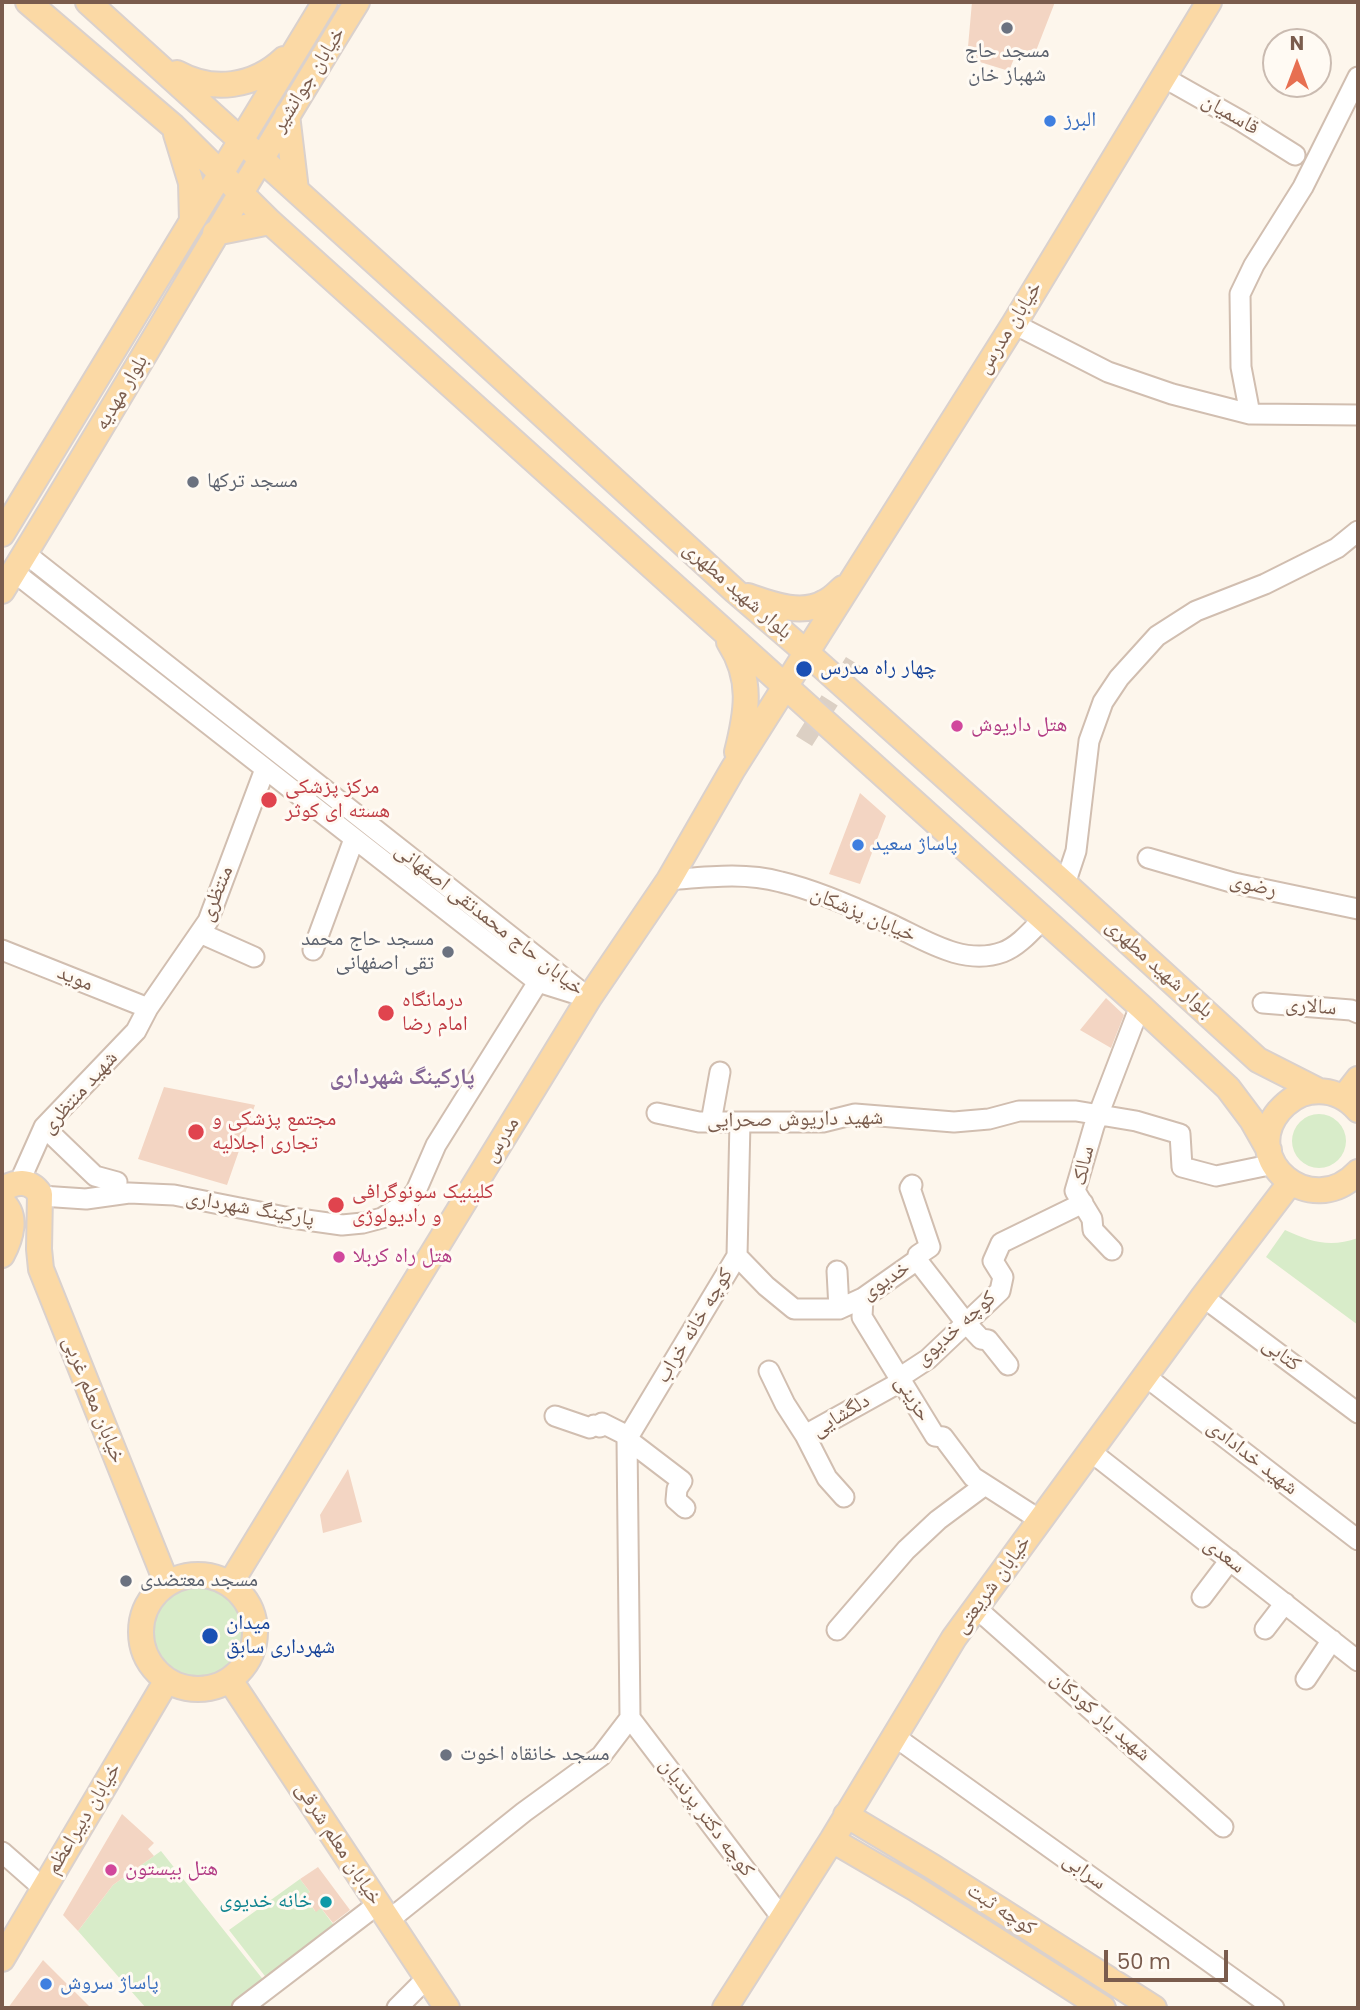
<!DOCTYPE html>
<meta charset="utf-8">
<style>
body{margin:0}
#map{position:relative;width:1360px;height:2010px;overflow:hidden;background:#fdf6ec;font-family:Poppins,sans-serif}
canvas{display:block}
.frame{position:absolute;inset:0;border:4px solid #7a5c4d;pointer-events:none}
.north{position:absolute;left:1262px;top:28px;width:70px;height:70px;box-sizing:border-box;background:#fffaf3;border:2px solid #cabbb1;border-radius:50%;rotate:0deg;font-size:19px;font-weight:700;line-height:28px;text-align:center;color:#7a5c4d}
.north::after{content:'';display:block;margin:auto;width:24px;height:32px;background:#e76f51;clip-path:polygon(50% 0,100% 100%,50% 72%,0 100%)}
.scale{position:absolute;left:1104px;top:1950px;width:124px;height:32px;box-sizing:border-box;border:4px solid #7a5c4d;border-top:0;padding-left:9px;font-size:21px;line-height:24px;white-space:nowrap;color:#7a5c4d;-webkit-text-stroke:5px #fffaf3;paint-order:stroke}
</style>
<div id="map">
<canvas width="1360" height="2010"></canvas>
<div class="frame"></div>
<div class="north">N</div>
<div class="scale">50 m</div>
</div>
<script>
const c = document.querySelector('canvas').getContext('2d');
c.lineJoin = 'round';
function fill(path, color) {
  c.fillStyle = color;
  c.fill(path, 'evenodd');
}
function trace(path, color, width, dash) {
  c.strokeStyle = color;
  c.lineWidth = width;
  c.lineCap = dash ? 'butt' : 'round';
  c.setLineDash(dash || []);
  c.stroke(path);
}
function drawText(font, color, halo, rows, align = 'center') {
  c.font = font + ' Poppins,"Noto Naskh Arabic",sans-serif';
  c.lineWidth = 6;
  c.setLineDash([]);
  c.textBaseline = 'middle';
  c.strokeStyle = halo;
  c.fillStyle = color;
  for (const [text, x, y, turn = 0] of rows) {
    c.save();
    c.translate(x, y);
    c.rotate((+turn || 0) * Math.PI / 180);
    c.textAlign = isNaN(turn) ? turn : align;
    if (halo) c.strokeText(text, 0, 0);
    c.fillText(text, 0, 0);
    c.restore();
  }
}
const green = new Path2D(`
 M1292 1141a27 27 0 1 1 54 0a27 27 0 1 1-54 0Z
 M1285 1230C1311 1242 1330 1248 1358 1238V1325L1266 1257Z
 M149 1631a50 50 0 1 1 100 0a50 50 0 1 1-100 0Z
 M161 1851 265 1982 231 2008H146L78 1931 113 1885Z
 M300 1879 310 1892 305 1897 315 1911 321 1908 336 1928 268 1980 229 1930Z`);
const building = new Path2D(`
 M972 2H1055L1034 56 1017 51 1009 71 967 58Z
 M860 793 886 816 860 884 829 874Z
 M1106 998 1124 1015 1111 1048 1080 1030Z
 M164 1087 255 1105 227 1185 138 1159Z
 M348 1469 362 1522 323 1533 320 1515Z
 M122 1814 154 1843 148 1849 154 1856 113 1885 78 1931 63 1915Z
 M318 1867 350 1910 333 1923 321 1908 316 1912 304 1896 310 1892 300 1879Z
 M43 1960 91 2008H8Z`);
const minorTunnel = new Path2D(`
 M804 741 854 662`);
const minor = new Path2D(`
 M1163 77 1241 121 1295 155
 M1014 324 1108 372 1172 394 1250 414 1358 415
 M1250 414 1241 367 1240 294 1254 265 1303 187 1358 77
 M26 554 580 991
 M14 572 538 982 589 998
 M1148 858 1234 883 1358 909
 M669 880C707 877 744 872 781 882 815 890 854 907 886 922 922 938 962 967 1003 952 1019 946 1032 930 1044 918
 M1065 884 1076 851 1089 741 1103 702 1119 678 1157 636 1196 611 1265 584 1337 548 1358 531
 M200 933 254 957
 M2 950 148 1008
 M313 950 354 839
 M1263 1003 1351 1010 1358 1013
 M657 1113 699 1122H823L855 1114 954 1122 989 1119 1019 1111H1076L1136 1121 1180 1134 1182 1167 1216 1176 1274 1164
 M711 1122 720 1072
 M44 1127 95 1176 117 1182
 M19 1183 44 1127 136 1031 148 1008 208 921 265 769
 M912 1185 910 1188 930 1247 918 1255 917 1260
 M41 1196 86 1199 129 1193 174 1195 285 1217 342 1225 363 1223 382 1218 406 1203 416 1191 436 1145 538 982
 M1112 1250 1093 1230 1092 1219 1075 1191 1094 1126 1140 1006
 M737 1256 766 1286 794 1309H839L863 1298 917 1260 966 1323 981 1339 988 1340 1008 1365
 M837 1271 839 1309
 M1203 1297 1358 1413
 M863 1298 862 1317 935 1436 943 1437 973 1477 1040 1520
 M769 1371 785 1404 805 1435
 M1145 1376 1358 1540
 M555 1416 590 1428 594 1425 600 1427 602 1423 624 1434 627 1439 682 1481 677 1489 676 1500 685 1508
 M627 1439 737 1256 740 1122
 M1090 1451 1358 1661
 M844 1497 827 1478 805 1435 895 1385 899 1378 928 1359 1000 1291 1003 1277 993 1261 1001 1243 1083 1203
 M1202 1597 1230 1560
 M976 1608 1223 1827
 M1265 1629 1285 1603
 M837 1630 906 1550 938 1520 985 1485
 M1306 1679 1332 1640
 M630 1718 782 1918
 M894 1736 1274 2008
 M2 1852 43 1888
 M389 1920 524 1812 601 1756 630 1718 627 1439
 M242 2008 378 1904
 M397 2008 427 1978`);
const major = new Path2D(`
 M28 2 173 126 270 222 1140 1006 1228 1088 1252 1120 1269 1150
 M88 2 437 318 735 591 806 652 1065 884 1258 1060 1319 1091
 M177 73C213 93 254 87 284 59
 M287 115 296 190
 M176 134 191 183 192 221
 M215 233 270 222
 M2 534 325 2
 M2 591C122 396 236 197 357 2
 M748 596C771 604 802 616 825 602 832 599 837 593 843 588
 M729 642C753 679 747 712 737 752
 M1344 1097 1358 1079
 M1358 1110C1346 1096 1329 1089 1310 1092 1297 1094 1288 1101 1279 1111 1239 1159 1311 1222 1358 1172
 M2 1190C15 1181 30 1179 40 1194L39 1249 41 1269 167 1584
 M2 1202C18 1215 11 1238 2 1255
 M141 1632a57 57 0 1 1 114 0a57 57 0 1 1-114 0Z
 M230 1584 589 998 669 880 733 769 1014 324 1209 2
 M230 1680 447 2008
 M846 1815 933 1867 1154 2008
 M832 1840 916 1889 1103 2008
 M2 1959 167 1680
 M725 2008 832 1840 954 1638 1203 1297 1290 1183`);
const markers = [
 [1007,28,7,"#6b7280"],
 [1050,121,7,"#3f7fe0"],
 [193,482,7,"#6b7280"],
 [804,669,9,"#1a4fb4"],
 [957,726,7,"#d1479c"],
 [269,800,9,"#e0444e"],
 [858,845,7,"#3f7fe0"],
 [448,952,7,"#6b7280"],
 [386,1013,9,"#e0444e"],
 [196,1132,9,"#e0444e"],
 [336,1205,9,"#e0444e"],
 [339,1257,7,"#d1479c"],
 [126,1581,7,"#6b7280"],
 [210,1636,9,"#1a4fb4"],
 [446,1755,7,"#6b7280"],
 [111,1870,7,"#d1479c"],
 [326,1902,7,"#0f9aa8"],
 [46,1984,7,"#3f7fe0"]
];
const worshipNames = [
 ["مسجد حاج",1007,52,"center"],
 ["شهباز خان",1007,76,"center"],
 ["مسجد ترکها",207,482],
 ["مسجد حاج محمد",434,940,"right"],
 ["تقی اصفهانی",434,964,"right"],
 ["مسجد معتضدی",140,1581],
 ["مسجد خانقاه اخوت",460,1755]
];
const streetNames = [
 ["خیابان جوانشیر",309,80,-58],
 ["قاسمیان",1230,115,30],
 ["خیابان مدرس",1010,328,-58],
 ["بلوار مهدیه",122,393,-59],
 ["بلوار شهید مطهری",737,591,41],
 ["رضوی",1253,886,13],
 ["منتظری",217,894,-68],
 ["خیابان پزشکان",863,915,23],
 ["خیابان حاج محمدتقی اصفهانی",489,920,38],
 ["بلوار شهید مطهری",1159,969,42],
 ["موید",75,979,22],
 ["سالاری",1311,1007,5],
 ["شهید منتظری",80,1093,-48],
 ["شهید داریوش صحرایی",795,1120,-1],
 ["مدرس",502,1140,-58],
 ["سالک",1084,1166,-77],
 ["پارکینگ شهرداری",250,1209,10],
 ["خدیوی",886,1281,-34],
 ["کوچه خانه خراب",695,1326,-59],
 ["کوچه خدیوی",956,1329,-42],
 ["کتابی",1281,1355,37],
 ["حزینی",912,1399,58],
 ["خیابان معلم غربی",93,1400,68],
 ["دلگشایی",841,1416,-31],
 ["شهید خدادادی",1252,1458,38],
 ["سعدی",1224,1556,38],
 ["خیابان شریعتی",993,1585,-54],
 ["شهید یار کودکان",1100,1717,41],
 ["کوچه دکتر پرندیان",706,1818,53],
 ["خیابان دبیراعظم",84,1819,-59],
 ["خیابان معلم شرقی",338,1844,57],
 ["سرابی",1084,1872,36],
 ["کوچه ثبت",1001,1910,33]
];
const shopNames = [
 ["البرز",1064,121],
 ["پاساژ سعید",872,845],
 ["پاساژ سروش",60,1984]
];
const transitNames = [
 ["چهار راه مدرس",820,669],
 ["میدان",226,1624],
 ["شهرداری سابق",226,1648]
];
const hotelNames = [
 ["هتل داریوش",971,726],
 ["هتل راه کربلا",353,1257],
 ["هتل بیستون",125,1870]
];
const healthNames = [
 ["مرکز پزشکی",285,788],
 ["هسته ای کوثر",285,812],
 ["درمانگاه",402,1001],
 ["امام رضا",402,1025],
 ["مجتمع پزشکی و",212,1120],
 ["تجاری اجلالیه",212,1144],
 ["کلینیک سونوگرافی",352,1193],
 ["و رادیولوژی",352,1217]
];
const cultureNames = [
 ["خانه خدیوی",312,1902]
];
const neighbourhoodNames = [
 ["پارکینگ شهرداری",402,1078]
];
fill(green, '#d8ecc9');
fill(building, '#f3d5c3');
trace(minorTunnel, '#dcd0c4', 19, [19, 10]);
trace(minor, '#d1beb0', 23);
trace(major, '#dad1cd', 28);
trace(minor, '#fff', 19);
trace(major, '#fbd9a5', 24);
for (const [x, y, r, color] of markers) {
  const dot = new Path2D();
  dot.arc(x, y, r, 0, 2 * Math.PI);
  c.fillStyle = color;
  c.fill(dot);
  trace(dot, '#fffaf3', 2.5);
}
drawText('21px', '#5b616d', '#fffaf3', worshipNames, 'left');
drawText('21px', '#7a5c4d', '#fffaf3', streetNames);
drawText('21px', '#366cbe', '#fffaf3', shopNames, 'left');
drawText('21px', '#164399', '#fffaf3', transitNames, 'left');
drawText('21px', '#b23c85', '#fffaf3', hotelNames, 'left');
drawText('21px', '#be3a42', '#fffaf3', healthNames, 'left');
drawText('21px', '#0d838f', '#fffaf3', cultureNames, 'right');
drawText('bold 23px', '#846695', '#fffaf3', neighbourhoodNames);
</script>
